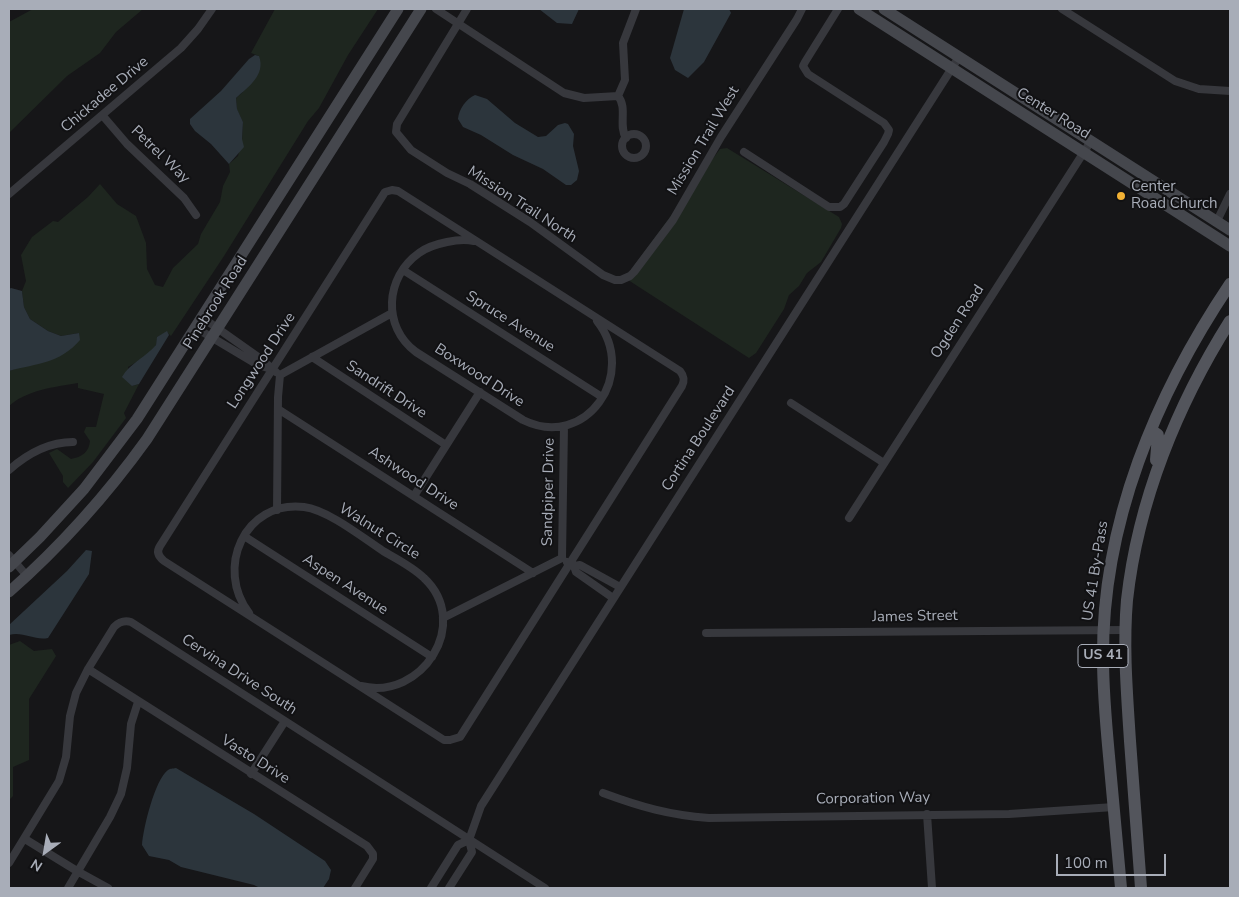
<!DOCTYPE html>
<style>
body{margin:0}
#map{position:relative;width:1239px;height:897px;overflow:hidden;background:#161618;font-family:"Nunito Sans",sans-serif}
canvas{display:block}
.frame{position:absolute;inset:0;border:10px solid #a8adb8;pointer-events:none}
.north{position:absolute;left:20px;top:827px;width:50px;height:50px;-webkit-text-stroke:4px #111113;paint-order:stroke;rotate:212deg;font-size:14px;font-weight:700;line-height:20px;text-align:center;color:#a8adb8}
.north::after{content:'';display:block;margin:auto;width:18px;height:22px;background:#a8adb8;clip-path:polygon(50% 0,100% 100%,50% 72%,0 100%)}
.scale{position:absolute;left:1056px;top:854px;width:110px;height:22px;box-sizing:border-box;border:2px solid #a8adb8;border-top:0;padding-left:6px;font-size:15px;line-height:18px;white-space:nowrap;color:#a8adb8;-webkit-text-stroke:4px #111113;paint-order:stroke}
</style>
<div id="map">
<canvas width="1239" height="897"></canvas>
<div class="frame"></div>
<div class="north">N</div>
<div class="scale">100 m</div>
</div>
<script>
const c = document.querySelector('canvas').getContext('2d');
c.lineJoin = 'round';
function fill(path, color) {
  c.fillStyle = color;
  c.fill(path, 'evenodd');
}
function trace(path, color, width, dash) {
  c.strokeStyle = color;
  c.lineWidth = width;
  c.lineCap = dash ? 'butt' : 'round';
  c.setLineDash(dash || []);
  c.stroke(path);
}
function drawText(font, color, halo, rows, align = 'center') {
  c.font = font + ' "Nunito Sans",sans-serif';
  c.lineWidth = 4;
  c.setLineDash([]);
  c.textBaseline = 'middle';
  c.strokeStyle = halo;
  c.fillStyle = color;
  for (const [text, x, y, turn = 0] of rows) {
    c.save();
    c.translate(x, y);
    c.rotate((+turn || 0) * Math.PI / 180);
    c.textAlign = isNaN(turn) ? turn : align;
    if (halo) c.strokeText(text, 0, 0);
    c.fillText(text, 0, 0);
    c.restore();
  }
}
const green = new Path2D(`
 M33 9H143L116 32 100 53 67 76 9 133V22Z
 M275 9H378L348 55 319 108 308 121 224 256 171 336 167 332 157 337C157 339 157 342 156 345 153 353 135 363 128 367L132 386 139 384 124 413 126 418 93 462 68 488 63 482V476L49 453 57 449 71 459C82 457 89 452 90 441L84 432 86 427H96L104 394 78 388V383C54 387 27 390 9 406V371L18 368 79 333 61 336 48 331 30 319 24 307 22 291 26 281 21 255 32 237 53 221 58 222 88 197 100 184 117 204 136 216 146 243 147 269 155 285 163 287 173 268 198 244 201 234 220 202 223 186 230 172 229 164 238 156 242 139 243 122 237 110 236 98 243 92 259 56 251 53Z
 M727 148 839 217 842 224 841 228 821 262 807 273 799 286 789 295 784 309 756 353 749 358 625 278 720 149Z
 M20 641 34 651 52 649 56 656 29 699V760L13 767V796L9 800V645Z`);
const water = new Path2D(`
 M539 9H579L572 24 557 23Z
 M684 9H729L731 13 704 62 688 78 675 70 670 58Z
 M255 55 259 56C266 75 248 87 236 98L237 109 243 122 242 139 244 147 229 164 211 144 195 131 190 124V119L221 91 249 59Z
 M475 95 487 99 515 123 538 137 546 136 558 125 565 123 568 124 574 134 573 146 579 171 577 180 571 185H566L543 169 513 155 481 135 463 127 458 119C459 109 466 99 475 95Z
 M11 288 22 291 24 307 30 319 48 331 61 336 79 333 80 340C59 364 38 363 9 371V289Z
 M167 331 169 335 139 384 132 386 122 377C130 363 146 357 156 345L157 337Z
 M86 550 92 551 89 574 48 638C35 641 23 631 9 635V625L67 571Z
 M176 768 254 814 325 861 331 870 329 879 323 888H260L254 885 181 867 169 860 149 856 142 845C143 829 155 779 168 770 171 768 172 769 176 768Z`);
const street = new Path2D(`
 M436 9 564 93 584 98 618 96 625 80 623 43 636 9
 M467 9 397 124 396 132 411 150 447 173 470 184 530 222 603 275 615 280H621L630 276 634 272 673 220 721 137 797 19 802 9
 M1062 9 1175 81 1199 89 1230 91
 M618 96C628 108 618 125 626 138
 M103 116 127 144 184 198 196 215
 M622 146a12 12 0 1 1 24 0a12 12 0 1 1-24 0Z
 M744 152 829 207H840L844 204 884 142 888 134 889 130 884 123 808 74 803 66 805 62 838 9
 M392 190 398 191 680 371C684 376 685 380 682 386L460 737 450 740H444L164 561C159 557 156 552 160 546L385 192Z
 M9 194 181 48 198 29 212 9
 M1217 221 1230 194
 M474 241C465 239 456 240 447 242 437 244 427 247 419 253 385 277 382 327 416 352L523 420C586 451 639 374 597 321
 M403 270 602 397
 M203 318 261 359 276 372
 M196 328 258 365 271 369
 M312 357 446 445
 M791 403 884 463
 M278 409 533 573
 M9 470C27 454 49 442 73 442
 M414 496 480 392
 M277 510 278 397 280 375 392 313
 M849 518 1091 141
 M244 536 432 657
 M9 555 27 576
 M562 558 564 426
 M567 562 574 566 576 572 613 598
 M574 566 580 565 620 587
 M249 613C215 569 244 500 304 507 328 510 362 537 383 551 397 559 413 567 424 578 472 623 422 701 361 686
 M443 618 562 558
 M706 633 1125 630
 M88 669 367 846 373 854V859L355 888
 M251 774 285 721
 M603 793C641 807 669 815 709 818L1009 814 1114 807
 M927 814 932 888
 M25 839 77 871 108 888
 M9 863 59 781 66 757 70 716 76 693 88 669 114 627C119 622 124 620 131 622L545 888
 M68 888 110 817 121 794 127 768 131 724 138 702
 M431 888 458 845 469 840
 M449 888 472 852 469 840 481 806 959 57`);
const secondary = new Path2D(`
 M859 9 1230 246
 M884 9 1230 230
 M9 567 40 537 84 489 137 419 398 9
 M9 592C61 546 106 496 147 439L421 9`);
const primary = new Path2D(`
 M1151 430 1158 435 1156 460
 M1121 888C1117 844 1113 800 1109 756 1106 724 1103 691 1103 658 1102 523 1156 394 1230 284
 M1141 888C1137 839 1134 790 1130 741 1127 694 1123 647 1127 600 1138 501 1177 405 1230 321`);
const markers = [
 [1121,196,5,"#f2b134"]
];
const shields = [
 [1103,656,50]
];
const shieldNames = [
 ["US 41",1103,656]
];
const streetNames = [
 ["Chickadee Drive",105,95,-40],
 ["Center Road",1053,114,32],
 ["Mission Trail West",704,141,-59],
 ["Petrel Way",160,155,44],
 ["Mission Trail North",522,205,33],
 ["Pinebrook Road",216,303,-58],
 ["Spruce Avenue",510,322,32],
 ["Ogden Road",958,322,-57],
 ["Longwood Drive",262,361,-57],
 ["Boxwood Drive",479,376,33],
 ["Sandrift Drive",386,390,33],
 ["Cortina Boulevard",699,439,-57],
 ["Ashwood Drive",413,479,33],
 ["Sandpiper Drive",549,492,-89],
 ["Walnut Circle",379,532,32],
 ["US 41 By-Pass",1096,571,-81],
 ["Aspen Avenue",345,585,33],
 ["James Street",915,617,-1],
 ["Cervina Drive South",239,675,33],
 ["Vasto Drive",255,760,32],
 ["Corporation Way",873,799,-1]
];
const poiNames = [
 ["Center",1131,187],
 ["Road Church",1131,204]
];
fill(green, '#1e261f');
fill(water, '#2c353c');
trace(street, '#37383d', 8);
trace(secondary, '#45474d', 11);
trace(primary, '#53555c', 12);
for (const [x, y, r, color] of markers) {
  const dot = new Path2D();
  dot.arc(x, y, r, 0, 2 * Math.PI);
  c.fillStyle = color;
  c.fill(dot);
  trace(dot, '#111113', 2);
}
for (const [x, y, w] of shields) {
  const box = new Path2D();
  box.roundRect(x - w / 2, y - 11.5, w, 23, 4);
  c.fillStyle = '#111113';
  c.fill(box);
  trace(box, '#a8adb8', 1);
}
drawText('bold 14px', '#a8adb8', null, shieldNames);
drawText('15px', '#a8adb8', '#111113', streetNames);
drawText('15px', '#a8adb8', '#111113', poiNames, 'left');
</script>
